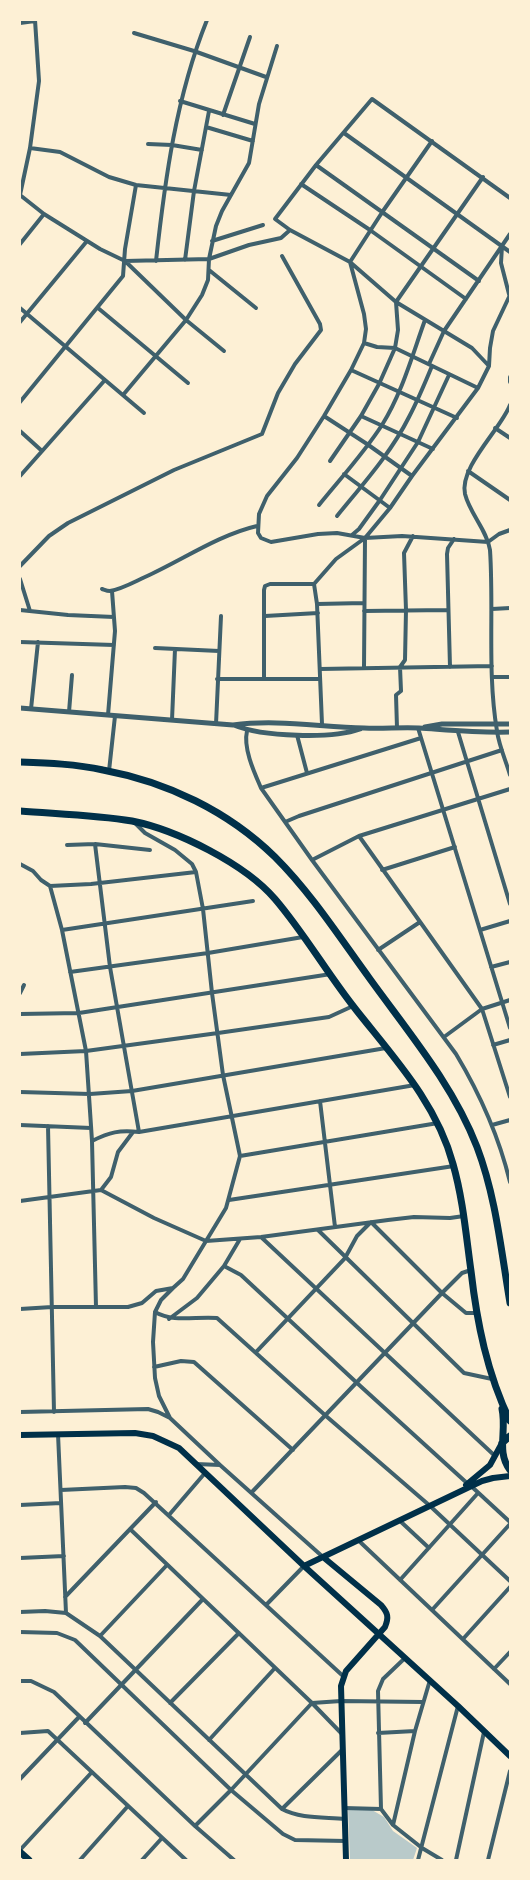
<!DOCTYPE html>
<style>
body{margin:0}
#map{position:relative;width:530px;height:1880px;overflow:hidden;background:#fdf0d5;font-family:Merriweather,serif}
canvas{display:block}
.frame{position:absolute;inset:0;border:21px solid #fdf0d5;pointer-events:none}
</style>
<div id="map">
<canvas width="530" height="1880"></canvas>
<div class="frame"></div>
</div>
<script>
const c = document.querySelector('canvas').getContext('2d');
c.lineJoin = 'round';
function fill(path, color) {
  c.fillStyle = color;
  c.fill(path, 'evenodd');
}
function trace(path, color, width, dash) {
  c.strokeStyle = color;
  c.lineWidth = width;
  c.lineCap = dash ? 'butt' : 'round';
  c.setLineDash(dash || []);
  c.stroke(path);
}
const green = new Path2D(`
 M348 1810H372L384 1817 393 1831 417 1848 413 1860H350Z`);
const minor = new Path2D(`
 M20 23 35 21
 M134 33 194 51 266 77
 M180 101 255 124
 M223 115 250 37
 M206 127 253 141
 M344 133 510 252
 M432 141 383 211 350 262 364 314 366 329 364 343 351 370 324 416 297 458 267 496 259 514 258 533 261 538 271 542 318 534 337 533 365 538 402 536 488 542 499 534 510 530
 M148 144 172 145 202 150
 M30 148 60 152 109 177 136 185 231 195
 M316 165 479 281
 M301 184 370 230 466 299
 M20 195 44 214 100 249 125 261 209 259 249 245 281 238 290 230
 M20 195 30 148 39 81 35 20
 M212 241 263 225
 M20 244 44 214
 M502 246 501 263 510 298
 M185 260 194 191 209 111
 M125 261 186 320 224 351
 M156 261C165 179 176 97 207 20
 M209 270 256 308
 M20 308 144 413
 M98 308 188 383
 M20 322 87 241
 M364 343 377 347 395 348 478 388
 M429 364 444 331 510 234
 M489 366 472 348 396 302 350 262 290 230 275 219 316 165 372 99 510 198
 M351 370 457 418
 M510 377V382
 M123 395 186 320 202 295 208 280 209 259 216 226 222 211 249 163 259 104 277 46
 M20 402 123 276 125 249 136 185
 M510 405C501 429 459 467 465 494 470 514 487 530 490 550 494 610 487 672 497 731 499 746 506 761 510 775
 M324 416 367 444 412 476
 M361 416 433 449
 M495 428 510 438
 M20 431 42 451
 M330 461 361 416 379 384 395 348 398 330 396 302 483 177
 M468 471 510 500
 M344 474 390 508
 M20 476 105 380
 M319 505C340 479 364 453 382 425 402 393 412 356 425 320
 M337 516C363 484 391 453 409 417 418 400 425 383 432 366
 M352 535 359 529 380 500 418 442 449 375
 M20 566 49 536 68 523 174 470 262 434 278 393 295 364 321 330 320 324 282 256
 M20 579 30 611
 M314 584 336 559 365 538 390 508 412 476 478 388 489 366 490 348 493 331 509 297
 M314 584 317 604 322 724
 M102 589C105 590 107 591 110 591 122 589 134 582 145 577 181 561 218 535 257 526
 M317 604 364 603
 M492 609 510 608
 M20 610 68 615 114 617
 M364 611 448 610
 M265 616 318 613
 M20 642 114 645
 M155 648 219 651
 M450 667 447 554 448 548 454 539
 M364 668 365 538
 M320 669 492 666
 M492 677H510
 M217 679H320
 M264 679V590L265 586 270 584H314
 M31 709 38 642
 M69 712 72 675
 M108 715 115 631 112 591
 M172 720 175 649
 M216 724 221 616
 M397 728 396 695 401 691 400 667 405 660 406 610 404 553 413 536
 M418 728 510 1028
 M247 731C243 748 254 772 261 788L312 860 456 1054C480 1094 499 1137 510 1182
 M458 732 510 904
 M297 735 307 773
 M109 771 115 716
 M261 788 421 738
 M285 822 299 816 502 750
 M359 836 482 1009 510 1097
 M95 844 110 967 139 1132
 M67 845 95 844 150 850
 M312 860 359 836 510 789
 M20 864 33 871 41 880 50 886 91 884 196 872
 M382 870 455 847
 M50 886 62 930 86 1051 92 1141 96 1307
 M62 930 253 901
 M480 930 510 921
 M378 950 420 922
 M491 967 510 962
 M70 972 208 953 303 937
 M20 993 24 985
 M20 1014 79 1013 331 974
 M444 1037 482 1009 510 1000
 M493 1045 510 1040
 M20 1054 86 1051 218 1033 329 1017 353 1006
 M20 1092 90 1094 132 1091 386 1048
 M320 1101 335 1227
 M20 1125 91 1128
 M492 1125 510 1120
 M48 1126 54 1412
 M92 1141C110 1132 119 1130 139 1132L415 1085
 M240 1156 438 1123
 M101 1190 154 1218 206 1241 261 1237 388 1220 414 1217 450 1218 464 1216
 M229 1200 454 1166
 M20 1201 101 1190 111 1177 118 1152 133 1132
 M318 1230 464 1373 492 1379
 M261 1237 495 1456
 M224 1266 241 1275 357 1383 468 1484
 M173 1288 161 1300 155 1312 153 1342 155 1378 159 1396 170 1418 220 1465
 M20 1309 52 1307H128L142 1303 156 1291 173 1288 183 1279 226 1208 240 1156 223 1075 212 993 203 909 196 872 192 864 175 850 145 833 135 823
 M155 1312C174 1323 196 1316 217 1318L326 1416 429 1505 510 1581
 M169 1319 197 1298 224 1266 240 1239
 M256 1352 345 1258 357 1236 371 1222 442 1293 466 1313H477
 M154 1367 181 1361 194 1362 293 1450
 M20 1412 148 1409 158 1412 170 1418
 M58 1434 66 1613
 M196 1464 220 1465 323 1557
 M471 1486 510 1522
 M61 1490 125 1487 136 1488 144 1493 343 1676
 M252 1492 442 1293 462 1273 471 1270
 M20 1505 61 1503
 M169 1515 205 1473
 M399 1520 429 1548
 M130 1529 312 1703 342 1734
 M358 1540 510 1684
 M20 1558 64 1556
 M400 1580 478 1493
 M65 1597 156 1502
 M266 1605 304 1566
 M432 1610 510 1524
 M20 1612 45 1611 66 1613 100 1636 282 1809C300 1819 325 1817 345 1819
 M20 1632 57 1633 75 1640 231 1790 283 1834 295 1840 346 1841
 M100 1636 167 1565
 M463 1639 510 1587
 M405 1658 383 1679 378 1691 381 1809 393 1825 422 1848 442 1860
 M494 1669 510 1652
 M20 1681H31L54 1692 195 1826 234 1860
 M170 1703 239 1633
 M85 1723 203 1599
 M20 1733 48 1731 186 1860
 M378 1733 415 1731
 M209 1740 275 1668
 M20 1779 79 1717
 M344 1808 381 1809
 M282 1809 343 1749
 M393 1825 415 1731 430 1680
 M195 1826 231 1790 312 1703 341 1701 423 1702
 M20 1850 92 1772
 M80 1860 128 1806
 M142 1860 162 1838
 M418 1860 458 1706
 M456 1860 484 1732
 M488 1860 510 1771`);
const tertiary = new Path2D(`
 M20 708 233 725C277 719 320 727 364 728 382 729 401 727 419 728 449 730 479 733 510 732
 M234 725C262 737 332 739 360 729
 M425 727 442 724H510`);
const secondary = new Path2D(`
 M20 1435 135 1433 153 1436 179 1448 304 1566 458 1706 510 1756
 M466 1485 490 1465 502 1443
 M323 1557 381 1605C388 1613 389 1617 385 1627L346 1671 341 1686 346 1860
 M304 1566 482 1481 493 1478 510 1476`);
const primary = new Path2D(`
 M20 1852 29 1860`);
const trunk = new Path2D(`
 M20 762C48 763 76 764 103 770 167 782 228 811 275 857 312 894 340 938 370 979 409 1033 453 1085 477 1147 496 1197 501 1250 510 1303
 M20 811C57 814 95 815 132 821 177 830 245 864 275 899 305 934 328 975 357 1011 395 1059 437 1104 453 1164 463 1199 466 1235 471 1271 477 1323 487 1373 510 1421
 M502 1409C507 1431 496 1452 510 1470
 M502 1443 510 1436`);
fill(green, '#b9caca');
trace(minor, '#3f606c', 4);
trace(tertiary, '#3f606c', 5);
trace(secondary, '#003049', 6);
trace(primary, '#003049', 7);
trace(trunk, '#003049', 7);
</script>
